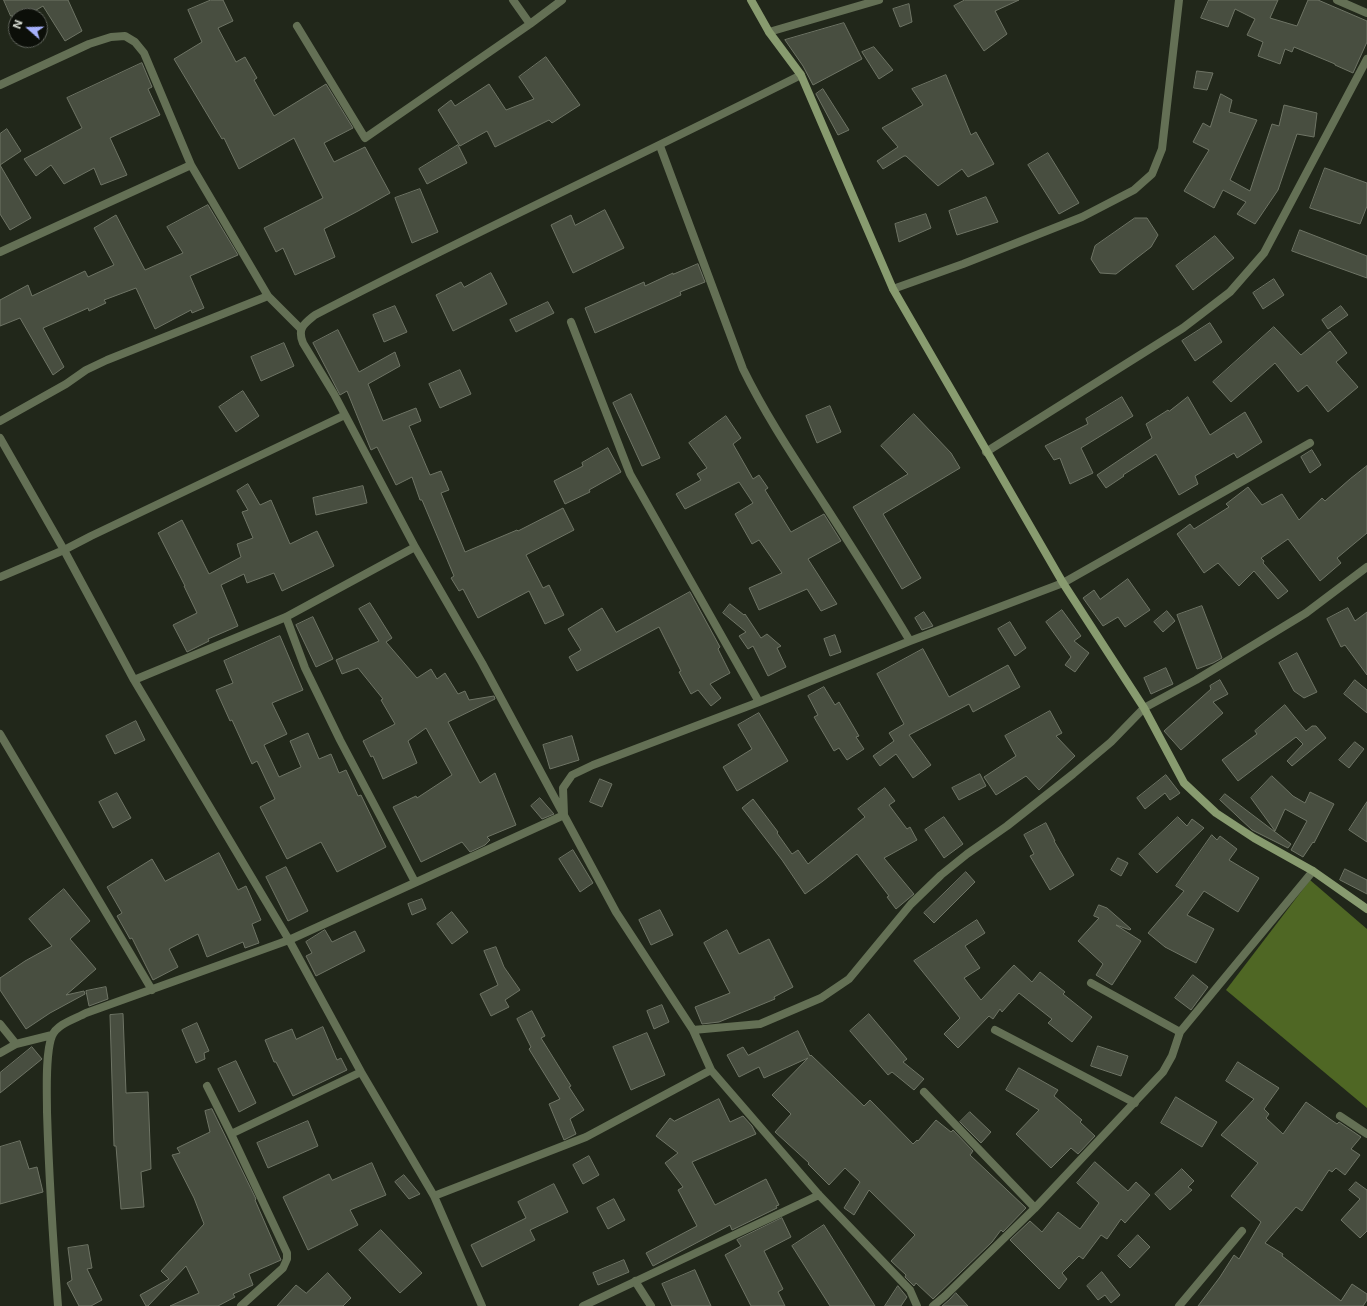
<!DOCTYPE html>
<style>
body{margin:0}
#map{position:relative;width:1367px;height:1306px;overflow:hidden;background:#21271a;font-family:Inter,sans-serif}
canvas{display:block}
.north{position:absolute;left:8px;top:8px;width:40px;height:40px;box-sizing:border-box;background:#0c0f09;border:1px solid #5d6159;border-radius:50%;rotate:290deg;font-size:11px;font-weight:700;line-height:16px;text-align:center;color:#d7dbd2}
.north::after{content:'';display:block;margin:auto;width:14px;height:18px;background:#a6b1fc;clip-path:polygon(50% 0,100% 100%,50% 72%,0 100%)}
</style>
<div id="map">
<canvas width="1367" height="1306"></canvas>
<div class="north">N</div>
</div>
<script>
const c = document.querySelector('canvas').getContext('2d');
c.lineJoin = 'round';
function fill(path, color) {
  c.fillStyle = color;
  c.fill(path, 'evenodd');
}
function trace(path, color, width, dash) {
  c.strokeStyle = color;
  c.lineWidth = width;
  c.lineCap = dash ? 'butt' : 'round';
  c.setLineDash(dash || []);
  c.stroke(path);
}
const forest = new Path2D(`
 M1310 880 1367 929V1108L1226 990Z`);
const building = new Path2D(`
 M4 0H68L82 31 65 41 43 6 26 16H11Z
 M211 0H223L233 21 218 28 236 62 245 57 257 78 254 80 274 116 326 84 353 128 324 143 334 162 365 147 390 193 358 211 324 229 335 257 295 275 283 248 276 252 264 228 323 198 294 138 239 169 224 138 222 139 174 59 202 42 188 10Z
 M965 0H1019L995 11 1007 34 984 51 954 6Z
 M1209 0H1278L1270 18 1297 26 1308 0H1318L1367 21V42L1353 73 1335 65V64L1294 47 1292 52 1285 49 1280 64 1258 56 1263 42 1247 35 1255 19 1235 9 1228 27 1201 18Z
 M909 4 912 22 900 27 893 9Z
 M844 23 862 59 813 85 803 66 785 40Z
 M874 47 893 70 879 79 862 52Z
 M546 57 580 105 552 123 549 120 495 147 487 131 460 146 438 110 451 100 455 106 489 84 506 110 534 99 519 77Z
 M142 63 152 87 148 89 160 115 110 138 127 175 101 185 94 168 64 184 51 165 36 176 24 159 82 128 67 98Z
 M1197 71 1213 73 1207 90 1194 88Z
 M946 75 971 135 976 132 994 164 968 177 962 169 938 186 906 156H904L883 169 877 161 898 147 882 128 923 105 912 89Z
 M823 89 849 130 838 135 816 94Z
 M1221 94 1232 100 1229 112 1257 120 1230 180 1250 191 1272 124 1279 126 1284 105 1317 113 1314 137 1297 134 1278 190 1255 224 1237 214 1246 202 1223 190 1214 208 1184 191 1209 150 1193 142 1203 123 1210 127Z
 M7 129 21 151 0 165 31 218 10 230 0 214V134Z
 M458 145 467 163 427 184 419 169Z
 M1048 153 1079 203 1059 214 1028 165Z
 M1325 168 1367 183V206L1360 224 1310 208Z
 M420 189 438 232 412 243 395 198Z
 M986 197 998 222 957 235 949 211Z
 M208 205 238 255 190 276 204 308 192 313 191 310 155 329 136 288 104 300 106 303 89 311 88 308 43 328 64 367 53 375 20 318 0 326V300L28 285 32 296 85 271 88 277 114 265 94 228 116 215 145 270 183 253 167 227Z
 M605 210 624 248 573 273 551 225 571 215 575 225Z
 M926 214 931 228 899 242 895 224Z
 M1135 218H1147L1158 235 1151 247 1116 274 1100 273 1091 259 1095 246Z
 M1300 230 1367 256V278L1292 251Z
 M1215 236 1234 258 1193 290 1176 266Z
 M698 264 705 282 680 292 681 295 595 333 585 308 644 282 645 286 673 273V274Z
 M491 273 507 304 453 331 436 295 461 282 464 287Z
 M1274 279 1284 295 1263 309 1253 293Z
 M548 302 554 313 516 332 510 320Z
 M395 306 407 332 384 342 373 315Z
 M1341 306 1348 315 1328 329 1322 320Z
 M1210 323 1222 342 1195 361 1182 341Z
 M1274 327 1301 355 1330 331 1347 353 1336 362 1358 387 1328 412 1307 385 1298 392 1275 363 1231 402 1213 382Z
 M338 330 359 372 395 352 400 366 368 384 383 421 416 408 421 421 409 426 430 475 441 471 449 490 441 493 465 552 517 530 518 531 563 508 574 530 526 555 543 588 549 585 564 615 545 624 529 591 478 618 463 589 459 591 451 578 454 576 422 500H420L412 477 396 485 377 447 371 450 347 391 340 395 313 343Z
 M284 343 294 366 261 381 251 357Z
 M460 370 471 394 440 408 429 384Z
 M243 391 259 416 236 432 219 407Z
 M631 394 660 458 642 466 613 403Z
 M1122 397 1133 416 1081 448 1093 473 1070 484 1060 458 1054 460 1045 446 1088 424 1086 419Z
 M1188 397 1210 435 1245 412 1262 442 1237 458 1234 453 1195 476 1198 484 1179 495 1156 454 1123 475 1124 476 1106 488 1097 475 1152 438 1146 424 1168 410 1169 411Z
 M830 406 841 432 817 443 806 416Z
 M914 414 951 453 960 468 883 514 921 578 902 589 853 507 908 474 881 446Z
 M726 416 741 438 733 444 753 479 759 475 768 488 765 490 791 532 824 514 841 541 808 559 837 604 821 611 807 589 759 610 749 588 782 573 759 540 752 544 735 514 753 503 739 482 685 509 676 494 701 480 697 474 707 468 689 443Z
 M608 448 621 472 589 490 590 492 565 504 554 481 583 466 582 463Z
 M1312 450 1321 465 1310 473 1301 457Z
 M1367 466V533L1337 558 1341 563 1320 581 1288 539 1261 558 1264 561 1263 563 1288 591 1278 599 1254 571 1239 586 1218 563 1204 573 1177 534 1190 524 1194 529 1229 507 1226 504 1248 487 1262 505 1282 494 1299 520 1322 498 1325 501 1350 479Z
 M248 484 260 505 271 500 290 544 317 531 334 566 282 591 274 573 247 583 244 574 221 585 238 626 208 639 209 641 187 652 173 625 197 613 184 586H185L158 533 182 520 209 574 241 557 237 544 253 538 242 512 248 510 237 491Z
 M363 486 367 503 316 515 313 498Z
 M1128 579 1150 610 1125 627 1118 617 1103 626 1083 598 1094 590 1100 599Z
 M690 592 720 647 718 649 730 673 710 684 721 698 711 706 698 690 691 694 679 672 681 671 659 627 577 671 569 657 581 650 568 629 602 608 616 632Z
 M370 603 392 638 386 642 417 678 431 669 437 679 445 673 458 694 465 691 469 700 494 696 495 699 448 722 480 783 495 773 516 825 487 837 490 840 485 845 470 852 462 842 421 862 393 807 416 796 417 798 452 775 426 728 408 741 417 763 383 779 373 756 371 757 363 741 395 724 381 700 383 699 358 668 342 674 336 660 379 641 359 609Z
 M730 604 744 615 745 614 761 638 767 634 781 646 777 648 786 667 768 676 753 646 748 649 739 636 746 632 723 613Z
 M1202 606 1222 658 1213 663 1197 669 1177 615Z
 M1348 608 1355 621 1367 612V675L1345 645 1341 647 1327 619Z
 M1062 610 1081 636 1074 641 1089 653 1075 672 1065 665 1071 657 1046 622Z
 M1167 611 1175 621 1163 632 1154 622Z
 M924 612 933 626 922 630 915 618Z
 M313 617 333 659 316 667 296 625Z
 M1010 622 1026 648 1015 656 998 629Z
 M835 635 841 652 830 656 824 639Z
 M280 636 303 690 272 703 287 734 264 745 279 777 301 767 290 741 308 733 319 759 331 754 339 773 346 770 358 796 361 795 386 847 337 872 321 842 287 859 260 807 275 799 257 761 252 764 232 720 230 721 216 690 233 683 224 661Z
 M923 649 949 697 1008 665 1020 687 973 712 969 704 909 735 931 765 913 778 896 754 880 766 873 756 894 741 889 733 904 724 877 674Z
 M1297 653 1317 692 1304 698 1294 691 1279 663Z
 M1166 668 1173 684 1151 694 1144 678Z
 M1220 680 1228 694 1213 702 1223 713 1181 750 1164 731 1211 689 1210 686Z
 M1355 680 1367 690V713L1344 694Z
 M824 687 835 705 839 702 859 736 856 737 864 749 847 760 839 748 834 751 814 717 818 715 808 696Z
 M1285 705 1306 731 1312 726H1316L1326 738 1292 766 1287 761 1303 744 1296 737 1238 781 1222 760 1257 734 1255 731Z
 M1050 711 1062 733 1056 736 1075 756 1039 790 1026 776 996 795 984 777 1016 756 1005 736Z
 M759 713 788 761 737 791 723 767 752 749 738 725Z
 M136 721 145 740 115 754 106 736Z
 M572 736 579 760 550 769 543 745Z
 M1355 742 1364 749 1349 768 1339 760Z
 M980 774 986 786 959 800 952 788Z
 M1166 775 1180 793 1170 800 1165 793 1145 809 1137 798Z
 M1272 776 1293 796 1305 803 1310 792 1334 804 1314 843 1313 842 1303 857 1291 850 1307 821 1285 809 1275 831 1251 798Z
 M600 779 612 784 602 807 590 802Z
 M885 788 895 801 889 805 907 829 910 827 917 840 884 858 914 894 896 909 887 897 889 896 857 854 823 881 805 894 782 860 742 808 753 799 778 832 777 833 792 854 798 850 808 864 865 817 858 809Z
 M117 793 131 818 113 828 99 802Z
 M1225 794 1291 844 1288 848 1252 830 1220 800Z
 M540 798 554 814 542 819 531 806Z
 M1367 802V842L1349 830Z
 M944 817 963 844 944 858 925 830Z
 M1178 817 1187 826 1192 819 1204 828 1157 873 1139 854Z
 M1046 823 1055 841H1054L1074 875 1050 890 1030 856 1034 854 1024 835Z
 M1212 835 1217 840 1220 836 1237 849 1229 860 1259 878 1238 912 1204 891 1187 915 1214 929 1196 963 1165 947 1148 933 1184 891 1176 886Z
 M573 850 593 883 580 892 559 859Z
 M219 853 238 890 246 886 261 920 252 924 259 943 245 948 243 942 207 957 198 934 169 949 178 967 153 980 132 938 130 939 117 916 122 913 107 887 152 859 165 881Z
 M1118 858 1128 863 1121 876 1111 870Z
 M286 867 308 911 288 921 266 877Z
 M1345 869 1367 880V894L1340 880Z
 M966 872 975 882 934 923 924 913Z
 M64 889 90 921 70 939 96 969 66 995 84 991 85 994 50 1013 26 1029 0 990V978L25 961 52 946 29 919Z
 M422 899 426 909 412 915 408 904Z
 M1099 905 1107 908 1131 929 1130 930 1116 925 1141 941 1112 985 1096 975 1103 964 1078 941 1099 918 1094 916Z
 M660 910 673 935 651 945 639 920Z
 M452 912 468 932 452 944 437 924Z
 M977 920 985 933 965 946 980 968 964 978 981 1000 1014 965 1032 982 1040 972 1065 992 1063 994 1092 1017 1072 1042 1048 1023 1052 1019 1019 993 1002 1012 1000 1009 993 1019 989 1016 958 1048 944 1034 960 1018 914 961Z
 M325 930 332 942 355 931 365 951 316 976 306 956 312 953 306 942Z
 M727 930 739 954 769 939 793 987 774 997 775 999 719 1022 702 1024 695 1007 730 993 704 943Z
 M496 947 504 967 520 990 505 1000 509 1007 491 1016 480 994 498 985 484 951Z
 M1193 975 1208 987 1191 1010 1175 998Z
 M106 987 108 999 89 1006 86 991Z
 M662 1005 669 1022 654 1029 647 1011Z
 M532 1011 545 1036 541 1038 571 1086 569 1087 584 1110 570 1119 576 1134 564 1140 549 1104 560 1099 529 1049 531 1047 517 1019Z
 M123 1014 126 1093 148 1092 151 1169 141 1172 144 1207 121 1209 116 1146H114L110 1015Z
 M869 1014 907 1059 903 1062 924 1079 914 1090 892 1072 888 1075 850 1031Z
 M197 1023 209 1051 204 1053 205 1059 196 1063 182 1030Z
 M323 1027 337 1060 341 1058 347 1070 293 1096 276 1062H274L265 1040 292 1029 296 1039Z
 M798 1031 810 1056 811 1055 864 1106 870 1100 913 1144 917 1140 918 1141 936 1120 951 1132 953 1130 973 1151 970 1155 1026 1208 1003 1232 1001 1230 992 1242 933 1299 916 1283 914 1286 905 1277 906 1275 891 1261 915 1235 869 1190 854 1215 844 1208 860 1182 845 1168 829 1185 808 1164 809 1163 775 1132 791 1114 772 1095 808 1058 764 1078 759 1067 739 1077 727 1055 743 1047 748 1055Z
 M647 1033 665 1075 631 1090 613 1047Z
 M1098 1046 1128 1056 1121 1076 1091 1066Z
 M32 1047 42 1059 0 1093V1073Z
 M236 1061 256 1103 239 1112 218 1069Z
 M1238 1062 1279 1088 1264 1109 1269 1114 1266 1118 1283 1134 1306 1102 1337 1124 1339 1122 1361 1137 1351 1149 1360 1155 1345 1175 1336 1168 1332 1172 1329 1170 1302 1211 1296 1207 1265 1243 1283 1254 1282 1256 1341 1301 1352 1284 1367 1294V1300L1363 1306H1198L1220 1277 1234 1255 1239 1259 1261 1222 1231 1196 1258 1163 1221 1135 1254 1099 1226 1081Z
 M1019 1068 1058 1090 1054 1096 1082 1120 1080 1122 1095 1136 1078 1154 1071 1148 1051 1168 1016 1134 1039 1110 1006 1090Z
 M1176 1097 1217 1122 1202 1147 1161 1123Z
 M719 1099 730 1122 743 1116 752 1126 756 1134 692 1162 715 1205 766 1179 779 1205 776 1206 777 1208 732 1230 730 1225 653 1266 646 1253 697 1226 678 1190 683 1187 665 1163 678 1153 656 1136 670 1118 674 1121Z
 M212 1109 256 1199 255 1200 281 1260 249 1274 253 1285 233 1294 235 1297 218 1306H170L199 1293 186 1266 148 1306H146L140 1295 169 1279 161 1271 204 1224 194 1198 172 1155 180 1153 177 1148 210 1132 205 1111Z
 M970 1112 991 1132 981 1143 960 1122Z
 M308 1121 318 1146 268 1168 257 1143Z
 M20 1141 29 1169 37 1167 43 1192 0 1204V1147Z
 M589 1156 599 1175 583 1184 573 1165Z
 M1095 1162 1128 1191 1136 1182 1150 1195 1125 1223 1121 1219 1107 1239 1101 1235 1083 1259 1079 1256 1062 1273 1067 1279 1059 1289 1010 1240 1030 1221 1042 1232 1058 1212 1080 1229 1099 1203 1077 1183Z
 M372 1163 386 1195 350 1210 358 1225 308 1250 283 1197 329 1174 332 1180Z
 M1182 1169 1194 1181 1188 1187 1192 1190 1170 1210 1155 1194Z
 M404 1175 420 1194 409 1199 395 1182Z
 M1356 1182 1367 1190V1231L1360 1238 1341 1220 1360 1199 1349 1190Z
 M554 1184 568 1212 530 1230 535 1240 482 1267 471 1245 526 1218 518 1202Z
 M614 1199 625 1220 608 1229 597 1208Z
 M782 1218 791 1237 764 1251 783 1289 778 1292 785 1306H751L725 1255 741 1246 737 1240Z
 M824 1225 875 1306H830L792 1246Z
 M381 1230 422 1273 400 1293 359 1250Z
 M1138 1235 1150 1247 1130 1268 1118 1256Z
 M88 1245 92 1268 87 1269 102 1300 91 1306H79L67 1283 72 1280 68 1248Z
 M624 1260 629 1272 598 1285 593 1273Z
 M695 1270 711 1306H672L662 1284Z
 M1102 1272 1120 1295 1111 1303 1105 1295 1098 1300 1087 1286Z
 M328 1273 351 1298 343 1306H277L296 1285 306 1293Z
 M898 1286 907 1297 901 1306H885Z
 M956 1293 968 1306H942L949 1300Z`);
const street = new Path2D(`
 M513 0 530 24
 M1337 0 1367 13
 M297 26 365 138 530 24 562 0
 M769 32 879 0
 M801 75C640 156 475 232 315 315 304 324 297 328 303 343L334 394 415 547 482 663 616 912 693 1030 711 1070 819 1195 910 1290 917 1306
 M0 85 89 44 111 37 125 36 135 42 144 53 191 165 268 296 301 329
 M660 146 743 369C767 418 797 462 826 507 855 552 883 596 910 641
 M0 252 191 165
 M893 289 963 264 1082 217 1134 190 1152 174 1162 149 1179 0
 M571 322 630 474 759 702
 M0 421 66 384 86 370 107 360 268 296
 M0 438 64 550 134 680 289 940 361 1072 434 1196 482 1306
 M986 452 1183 328 1230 292 1264 253 1367 59
 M0 577 64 550 91 536 345 415
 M286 617 305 668 340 740 415 882
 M134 680 286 617 415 547
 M0 734 152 990
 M1091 983 1180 1032
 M0 1024 16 1044
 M693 1030 760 1024 821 998 849 979 911 904 941 875 967 854 1007 826 1073 774 1111 742 1144 708 1196 680 1306 613 1367 567
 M995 1030 1135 1103
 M0 1053 16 1044 52 1035
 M207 1086 231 1134 361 1072
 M924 1092 1035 1208
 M1340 1116 1367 1134
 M231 1134 287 1253V1259L283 1268 241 1306
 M434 1196 586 1137 711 1070
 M635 1281 651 1306
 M58 1306C53 1241 49 1177 47 1112 47 1093 45 1053 52 1036 57 1024 75 1019 86 1013L289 940 564 815 563 788 572 775 593 765 759 702 910 641 1063 583 1310 443
 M583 1306 819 1195
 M933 1306 945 1296 1035 1208 1163 1072 1172 1056 1180 1032 1313 871
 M1179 1306 1242 1231`);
const secondary = new Path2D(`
 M751 0 769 32 801 75 893 289 1063 583 1144 708 1184 783 1216 813 1254 838 1313 871 1367 909`);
fill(forest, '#4f6724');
fill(building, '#484e40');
trace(building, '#6e7465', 1);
trace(street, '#647055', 8);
trace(secondary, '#889b6f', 8);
</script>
